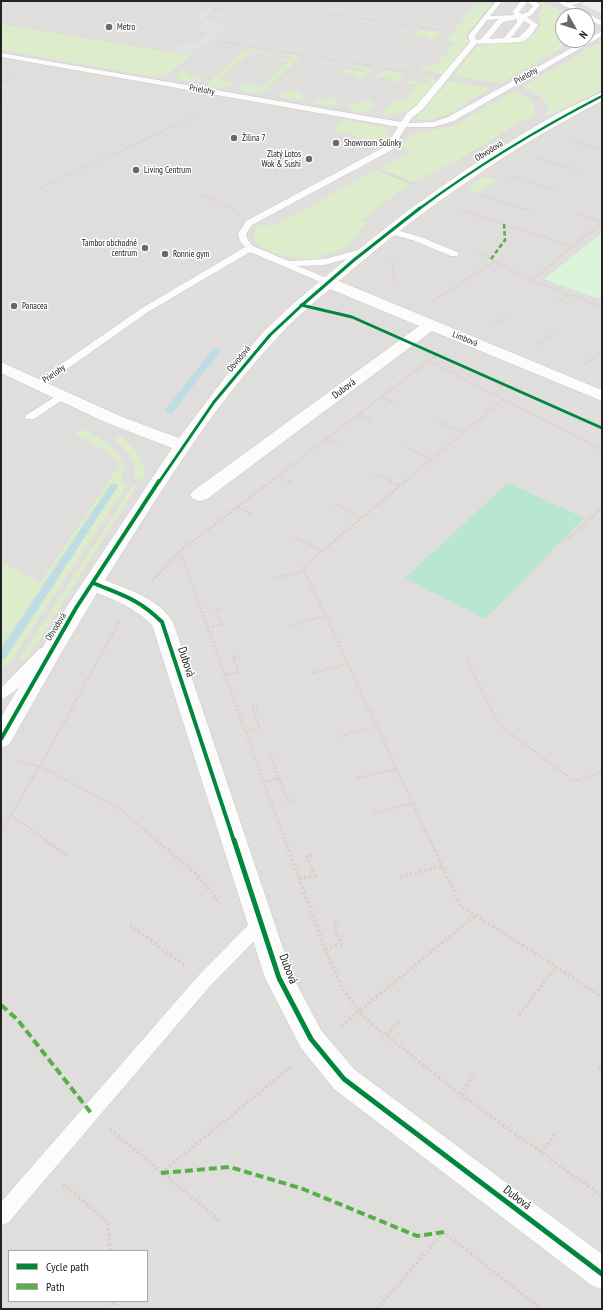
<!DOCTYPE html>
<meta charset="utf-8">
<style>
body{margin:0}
#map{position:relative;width:603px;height:1310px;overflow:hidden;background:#f0eeeb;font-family:"PT Sans Narrow",sans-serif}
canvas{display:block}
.frame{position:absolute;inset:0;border:2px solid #222;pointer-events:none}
.legend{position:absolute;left:8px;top:1250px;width:140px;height:52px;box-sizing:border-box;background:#fff;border:1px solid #a7a7a7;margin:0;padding:5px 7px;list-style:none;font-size:12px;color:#222}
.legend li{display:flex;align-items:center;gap:8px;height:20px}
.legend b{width:20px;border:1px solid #a7a7a7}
.north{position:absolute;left:555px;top:8px;width:40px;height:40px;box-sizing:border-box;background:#fff;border:1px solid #a7a7a7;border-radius:50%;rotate:129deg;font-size:11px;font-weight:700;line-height:16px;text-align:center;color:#222}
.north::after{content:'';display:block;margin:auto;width:14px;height:18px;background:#6a6968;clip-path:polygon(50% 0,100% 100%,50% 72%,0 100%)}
</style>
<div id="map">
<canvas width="603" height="1310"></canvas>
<div class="frame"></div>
<ul class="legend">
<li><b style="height:5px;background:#00873e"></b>Cycle path</li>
<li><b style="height:5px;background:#55b145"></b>Path</li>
</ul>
<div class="north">N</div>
</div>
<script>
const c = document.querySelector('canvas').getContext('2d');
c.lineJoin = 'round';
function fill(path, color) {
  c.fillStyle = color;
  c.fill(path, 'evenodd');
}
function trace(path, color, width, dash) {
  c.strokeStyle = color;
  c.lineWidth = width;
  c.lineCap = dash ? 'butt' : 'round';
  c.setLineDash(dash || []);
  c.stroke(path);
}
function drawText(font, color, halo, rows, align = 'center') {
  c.font = font + ' "PT Sans Narrow",sans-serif';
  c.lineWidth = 3;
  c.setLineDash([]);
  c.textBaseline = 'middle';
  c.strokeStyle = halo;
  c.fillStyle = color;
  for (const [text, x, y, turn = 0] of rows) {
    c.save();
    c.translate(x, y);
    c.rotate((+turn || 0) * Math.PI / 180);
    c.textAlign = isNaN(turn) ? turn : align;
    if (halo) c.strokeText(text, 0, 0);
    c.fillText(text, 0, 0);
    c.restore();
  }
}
const residential = new Path2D(`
 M1 1H577L602 14V1309H1ZM563 16H587V40H563ZM9 1251H147V1301H9Z`);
const grass = new Path2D(`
 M493 1H494L467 34 470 41 444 74 419 70 421 67 454 41 443 43 475 5 491 3Z
 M536 1H542L572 16H563V40H575L501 83 453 76 476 47 479 46C503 39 523 50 541 26L538 14 543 8 542 5Z
 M1 24 169 52 190 56 167 75 154 77 1 50Z
 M419 30 439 32 440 34 433 42 411 37Z
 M602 44V90L546 117 549 107C544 96 533 92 522 87L594 45Z
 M245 49H249L268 53 220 79 235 83C227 90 217 89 208 85V82Z
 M277 54 298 56 300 58 265 91C257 95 248 94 241 90V87L245 84 261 87 287 62 272 59 273 57 291 60 293 57Z
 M349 65 369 68 371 70 360 80 339 75 344 69 362 72 364 69 347 66Z
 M184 69 191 77 205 75 195 82 176 79V77Z
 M382 70 402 73 404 75 396 84 374 78Z
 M413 76 436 79 438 81C422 99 411 116 384 116L382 114 392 101 407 98 418 84 405 86 410 80 428 83 431 80Z
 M449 81 491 88C472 99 437 126 416 119L419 113 425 109Z
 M296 90 305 99 295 101 281 97 280 95 282 92Z
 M515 91C527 96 538 100 534 115L507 130 458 160 414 182 378 168 409 151 400 146 411 135 453 126Z
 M334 97 340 103 333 106 314 103V100Z
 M370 100 376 107 369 112 353 111 348 109 347 106 350 104Z
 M344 120 387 128 388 129 385 143 376 144 334 129Z
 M374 170 410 184 360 220 367 222 346 248 322 255 324 258C316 259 309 260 302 259 290 258 254 250 253 236 253 230 256 227 261 224L272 227Z
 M486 177 498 180 477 193 468 190C473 183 478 178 486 177Z
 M81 428C100 437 135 457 120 482L128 484 10 662 1 670V561L40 583 119 466 112 455 75 434Z
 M120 436C133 447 144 457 145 475L142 480 133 478C142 465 122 447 113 439Z
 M133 485 137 486 34 648 22 661 19 660Z`);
const park = new Path2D(`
 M602 233V300L544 279Z`);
const pitch = new Path2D(`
 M508 483 584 518 485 619 405 578Z`);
const parking = new Path2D(`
 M225 1H493L491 3 475 5 443 43 456 42 437 64 421 67 406 85 419 83 407 98 392 101 386 108 376 107 370 100 350 104 340 103 334 97 314 100 305 99 296 90 282 92 267 90 300 58 298 56 277 54 272 59 287 61 261 87 219 80 251 51 267 54 268 53 266 51 245 49 214 77 205 75 191 77 184 69 176 68 227 25 211 27 209 25 216 21 203 19ZM319 15 340 17 341 19 337 22 319 25 314 20ZM419 30 439 32 440 34 433 42 424 35 412 37ZM216 43 235 46 237 47 233 51 213 54 209 49ZM349 65 369 68 371 70 360 80 352 73 339 74ZM382 70 402 73 404 75 396 84 387 76 374 78Z
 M30 73 49 81 60 77 70 81 1 108V85Z
 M387 142 410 151 272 227 246 217Z
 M179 202 228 224 218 229 168 207Z
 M239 259 252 264 202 295 86 375 72 370 188 290Z
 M129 302 143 307 58 364 44 358Z
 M345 362 359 368 220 469 205 461Z
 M396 365 411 372 229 510 213 501Z
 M1 402 38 420 29 426 45 434 1 464Z
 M1 465 34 482 10 519 1 526Z
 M203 626 323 959 338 990 351 1009 329 1028 313 1008 289 951 180 632Z
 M153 651 207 825 183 832 129 658Z
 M407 1059 462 1102 602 1205V1247L443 1126 387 1080Z
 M391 1138 602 1298V1309H558L371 1163Z`);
const plaza = new Path2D(`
 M208 8 215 9 203 19 218 21 213 22 215 24 209 25 211 27 228 24 190 56 169 52 180 43 195 44 209 32 197 29 206 21 193 20Z`);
const stream = new Path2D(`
 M214 348H220L221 350 172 413H166V409Z
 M114 483 118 486 5 659 1 660V648L111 484Z`);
const pathFar3 = new Path2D(`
 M215 9 220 10 232 1
 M323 12 344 16
 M359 18 380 21
 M389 23 412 26
 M421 27 442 30
 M218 41 240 45
 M249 46 272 50
 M280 51 303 55
 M318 57 341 61
 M351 62 374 66
 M384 68 407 72
 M1 84 15 78
 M247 134 254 130
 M568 140 602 150
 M538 158 582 171
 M386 173 415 184
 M509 176 557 191
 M49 192 40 188 198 115
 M201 195 235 209
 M480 195 523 209`);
const pathFar2 = new Path2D(`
 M232 208 235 209
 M520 208 530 211
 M459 210 573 246
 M578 214 602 222
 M475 250 521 276 602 307
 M392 260 395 285
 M532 280 602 222
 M433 301 495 261
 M557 304 568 295
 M494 325 509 314
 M538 345 554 331
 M427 360 602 450
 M585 364 602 350
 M498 396 504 379
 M382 397 395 403
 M360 414 373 420
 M437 421 463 433
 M327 439 340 445
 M405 447 432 459
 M373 473 392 482
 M278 476 290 482
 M270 482 439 353
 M404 482 504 399`);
const pathFar1 = new Path2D(`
 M288 481 292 483
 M390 481 400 486
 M406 481 303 567 430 841
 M335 504 362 518
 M238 507 251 514
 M295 537 322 551
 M564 539 571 537 602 508
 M180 551 285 841
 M272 578 305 571
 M152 581 180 551 271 481
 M119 622 40 766 120 809 157 841
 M292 625 326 616
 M208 627 221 624 216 610 222 608
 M467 660 499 725 574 781 602 772
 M312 673 349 664
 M225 675 239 672 233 657 240 656
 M246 732 260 728 252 708 259 706
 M340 736 377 726
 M17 761 40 766 11 815 47 841
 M279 778 288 801 294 800
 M358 778 397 769
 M265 782 279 778 271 757 277 755
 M373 813 412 803
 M1 832 11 815`);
const path = new Path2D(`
 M45 840 68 856
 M156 840 195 873 221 904
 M285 840 325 949 343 990 366 1019 460 1094 602 1196
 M430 840 460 905 602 997
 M400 877 442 866
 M299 879 315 875 307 856 314 854
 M130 925 184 965
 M325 949 341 944 333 924 340 921
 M519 1015 556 967
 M341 1026 476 915
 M387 1035 400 1019
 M599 1069 602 1065
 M460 1094 475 1073
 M110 1129 219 1220
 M541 1152 557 1132
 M161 1173 292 1066
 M63 1184 108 1222 110 1251
 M110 1309 115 1301
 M377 1309 444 1232 541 1309`);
const lane = new Path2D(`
 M496 1H502L490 16 515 15 512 12 521 1H535L540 5 532 15 527 17 538 25C534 31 530 38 523 41 514 44 487 43 476 44L423 109 413 117 408 123 433 122 448 117 600 32 602 31V36L454 121 433 127H406L392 150 252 225 246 234 248 240 253 246 289 261 325 259 365 248 368 249 370 251 368 253 325 265 298 266 331 280 333 282 331 284H325L250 252 148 312 43 386H35L34 384 35 382 142 308 245 247 240 241 238 234 246 221 386 146 398 127 1 57V53L401 122 407 113 417 105 470 42 468 36ZM527 2 533 6 528 12 522 14 519 12ZM498 19 481 39 476 40 475 36 487 20ZM517 19V22L504 38 489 39 503 22ZM524 21 531 25 519 37 511 38Z
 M556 1H564L567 3 586 1 572 5 602 21V26L587 19V16H582Z
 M390 228 421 237 457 252 459 254 457 256H451L415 241 387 233 386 231 387 229Z
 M63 392 67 393 68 395 67 397 34 419H26L25 417 26 415Z
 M44 647 49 649 50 652 49 655 14 692 1 700V688L39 649Z
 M261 916 267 918 269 923 267 928 211 985 8 1223 1 1225V1202L199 975 255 918Z`);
const street = new Path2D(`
 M602 92V101C507 150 420 211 339 281L602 390V401L432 331 207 499 200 501 193 499 190 495 193 491 419 326 330 289C312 304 293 320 277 338 209 410 158 497 105 580 129 590 158 598 173 622L292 975 321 1030 354 1069 602 1254V1290L591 1285 334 1089 301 1048 265 978 152 625C136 609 118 601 97 593L63 650 9 745 1 748V718L7 707 69 603 172 448 107 423 1 373V362L120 416 179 438 226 376 264 331 295 302 349 257 407 211 468 168 532 128 564 110Z`);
const quietFar1 = new Path2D(`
 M491 259 505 240 504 224`);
const quiet = new Path2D(`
 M1 1005 17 1019 91 1113
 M161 1173 230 1167 303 1189 417 1236 444 1232`);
const cyclewayFar3 = new Path2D(`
 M419 209C477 166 538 129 602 96`);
const cyclewayFar2 = new Path2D(`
 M301 305 352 317 602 428
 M159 482 214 402 270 335 301 306 354 260 420 208`);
const cyclewayFar1 = new Path2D(`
 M93 583C122 595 139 599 162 622L234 841
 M1 739 76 608 159 481`);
const cycleway = new Path2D(`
 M234 840 279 978 311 1039 344 1079 602 1274`);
const markers = [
 [109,27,4,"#6a6968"],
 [234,138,4,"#6a6968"],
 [336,143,4,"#6a6968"],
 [309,159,4,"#6a6968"],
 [136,170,4,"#6a6968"],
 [145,248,4,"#6a6968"],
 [165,254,4,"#6a6968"],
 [14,306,4,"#6a6968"]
];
const farPoinames = [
 ["Metro",117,27],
 ["Žilina 7",242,138],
 ["Showroom Solinky",344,143],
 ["Zlatý Lotos",301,154,"right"],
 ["Wok & Sushi",301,164,"right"],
 ["Living Centrum",144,170],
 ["Tambor obchodné",137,243,"right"],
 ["centrum",137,253,"right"],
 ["Ronnie gym",173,254],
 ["Panacea",22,306]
];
const farStreetnames = [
 ["Prielohy",526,76,-30],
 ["Prielohy",202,90,10],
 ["Obvodová",489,151,-32],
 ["Limbová",465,339,22],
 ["Obvodová",239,359,-50],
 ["Prielohy",54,374,-35],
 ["Obvodová",56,627,-58]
];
const streetNames = [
 ["Dubová",344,389,-37]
];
const nearStreetnames = [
 ["Dubová",186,662,72],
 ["Dubová",288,969,69],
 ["Dubová",517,1198,37]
];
fill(residential, '#dfdedc');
fill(grass, '#ddeccb');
fill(park, '#daf5da');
fill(pitch, '#b7e6d2');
fill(parking, '#e0dfde');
fill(plaza, '#e2e1e5');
fill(stream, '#bfdbe3');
trace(lane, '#c9c8c7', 1);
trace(street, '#c9c8c7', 1);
trace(pathFar3, '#dccecd', 1.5, [1, 1]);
trace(pathFar2, '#dccecd', 2, [1.5, 1.5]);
trace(pathFar1, '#dccecd', 2.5, [2, 2]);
trace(path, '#dccecd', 3.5, [2.5, 2.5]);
fill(lane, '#fdfcfc');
fill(street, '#fdfcfc');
trace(quietFar1, '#55b145', 2.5, [4.5, 2.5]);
trace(quiet, '#55b145', 4, [8, 4]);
trace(cyclewayFar3, '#00873e', 2.5);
trace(cyclewayFar2, '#00873e', 3);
trace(cyclewayFar1, '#00873e', 4);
trace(cycleway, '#00873e', 5);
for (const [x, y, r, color] of markers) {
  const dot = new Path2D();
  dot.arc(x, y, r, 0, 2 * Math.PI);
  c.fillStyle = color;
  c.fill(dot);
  trace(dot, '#fff', 1.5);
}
drawText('9px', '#222', '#fff', farPoinames, 'left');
drawText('9px', '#222', '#fff', farStreetnames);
drawText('10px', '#222', '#fff', streetNames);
drawText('12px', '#222', '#fff', nearStreetnames);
</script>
